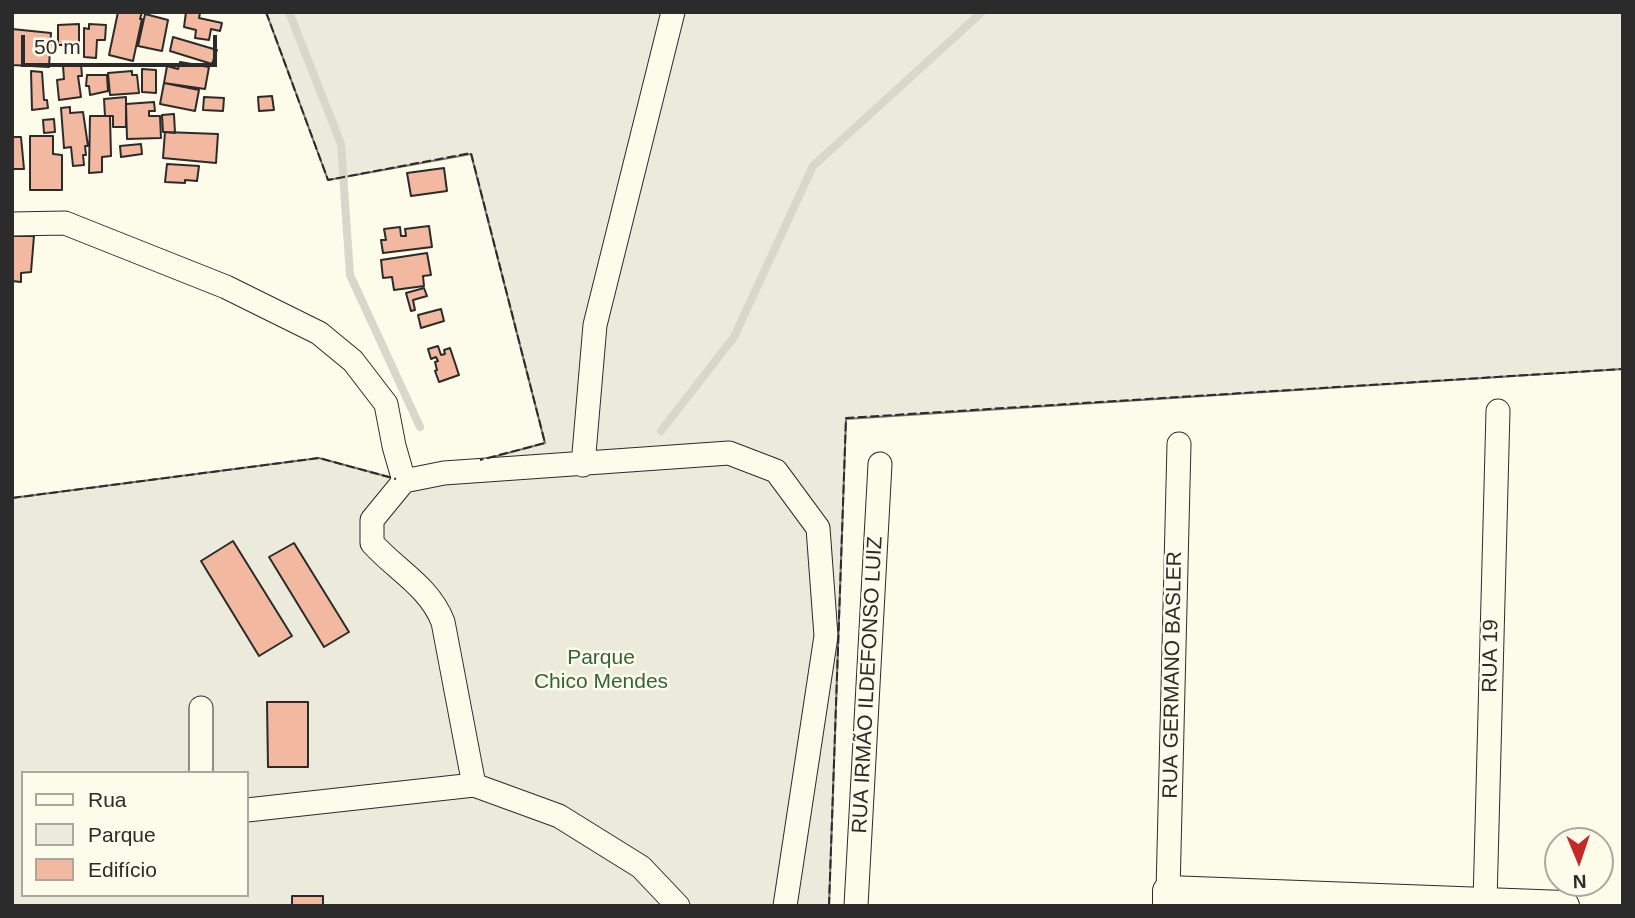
<!DOCTYPE html>
<meta charset="utf-8">
<style>
body{margin:0}
#map{position:relative;width:1635px;height:918px;overflow:hidden;background:#fdfbea;font-family:Arial,sans-serif}
canvas{display:block}
.frame{position:absolute;inset:0;border:14px solid #2b2b2b;pointer-events:none}
.legend{position:absolute;left:21px;top:771px;width:228px;height:126px;box-sizing:border-box;background:#fdfbea;border:2px solid #a9a89e;margin:0;padding:9px 12px;list-style:none;font-size:21px;color:#2b2b2b}
.legend li{display:flex;align-items:center;gap:14px;height:35px}
.legend b{width:35px;border:2px solid #a9a89e}
.north{position:absolute;left:1544px;top:827px;width:70px;height:70px;box-sizing:border-box;background:#fdfbea;border:2px solid #a9a89e;border-radius:50%;rotate:178deg;font-size:19px;font-weight:700;line-height:28px;text-align:center;color:#2b2b2b}
.north::after{content:'';display:block;margin:auto;width:24px;height:32px;background:#c62828;clip-path:polygon(50% 0,100% 100%,50% 72%,0 100%)}
.scale{position:absolute;left:21px;top:35px;width:196px;height:32px;box-sizing:border-box;border:4px solid #2b2b2b;border-top:0;padding-left:9px;font-size:21px;line-height:24px;white-space:nowrap;color:#2b2b2b;-webkit-text-stroke:5px #fdfbea;paint-order:stroke}
</style>
<div id="map">
<canvas width="1635" height="918"></canvas>
<div class="frame"></div>
<ul class="legend">
<li><b style="height:9px;background:#fdfbea"></b>Rua</li>
<li><b style="height:19px;background:#ecebdb"></b>Parque</li>
<li><b style="height:19px;background:#f2b8a0"></b>Edifício</li>
</ul>
<div class="north">N</div>
<div class="scale">50 m</div>
</div>
<script>
const c = document.querySelector('canvas').getContext('2d');
c.lineJoin = 'round';
function fill(path, color) {
  c.fillStyle = color;
  c.fill(path, 'evenodd');
}
function trace(path, color, width, dash) {
  c.strokeStyle = color;
  c.lineWidth = width;
  c.lineCap = dash ? 'butt' : 'round';
  c.setLineDash(dash || []);
  c.stroke(path);
}
function drawText(font, color, halo, rows, align = 'center') {
  c.font = font + ' Arial,sans-serif';
  c.lineWidth = 5;
  c.setLineDash([]);
  c.textBaseline = 'middle';
  c.strokeStyle = halo;
  c.fillStyle = color;
  for (const [text, x, y, turn = 0] of rows) {
    c.save();
    c.translate(x, y);
    c.rotate((+turn || 0) * Math.PI / 180);
    c.textAlign = isNaN(turn) ? turn : align;
    if (halo) c.strokeText(text, 0, 0);
    c.fillText(text, 0, 0);
    c.restore();
  }
}
const green = new Path2D(`
 M266 12H1623V369L846 419 829 906H12V498L319 458 404 481 545 443 471 154 328 180ZM23 773H247V895H23Z`);
const stream = new Path2D(`
 M289 12 341 144 350 275 420 427
 M661 431 734 337 813 166 982 12`);
const building = new Path2D(`
 M118 12H142L140 19H142L133 61 109 55Z
 M186 12 200 13 199 18 222 23 220 31 211 29 209 40 195 38 196 30 184 27Z
 M145 14 168 20 162 51 138 46Z
 M79 24V45H58V25Z
 M89 24 106 25 105 40H97L96 58 84 57V28L89 29Z
 M12 29 51 33 49 67 12 65Z
 M173 37 217 50 212 64 170 51Z
 M180 62 209 67 205 89 164 83 167 66 178 69Z
 M81 64 82 76H78L81 97 59 100 57 80 64 79 63 66Z
 M142 69 156 70V93L142 92Z
 M31 71 42 72 44 100H47L48 108 32 110Z
 M132 71V75H137L139 93 110 95 108 73Z
 M87 75H107L108 91 90 95 89 86H86Z
 M164 83 199 90 195 111 160 104Z
 M272 96 274 110 259 111 258 97Z
 M126 97V127H113V116H105L104 99Z
 M204 97 224 98 223 111 203 110Z
 M154 102 155 111H149V116H160L161 138 127 139 126 104Z
 M70 107V113L83 112 88 146H85L86 155H83L84 165 73 166 71 147 64 148 61 108Z
 M174 114 175 133 163 132 162 115Z
 M90 116H110L111 156 102 157V172L89 173Z
 M54 119 55 132 44 133 43 120Z
 M165 132 218 134 216 163 163 158Z
 M30 136H53V154L62 155V190H30Z
 M12 137H21L24 169H12Z
 M141 144 142 154 121 157 120 146Z
 M167 164 199 166 197 181 185 180V183L165 182Z
 M444 168 447 191 411 196 407 173Z
 M429 226 432 247 383 253 381 240H386L384 229 400 227 401 236H406L405 229Z
 M12 236H34L31 272 21 273V282L12 281Z
 M427 253 431 275 423 276 424 286 394 290 392 277 383 278 381 260Z
 M424 288 427 296 413 300 415 310 411 311 406 293Z
 M441 309 444 321 421 328 418 315Z
 M438 346 441 355 445 354 444 350 450 348 459 375 439 382 435 371 437 370 435 362 438 361 436 357 431 359 428 349Z
 M233 541 292 636 259 656 201 561Z
 M294 543 349 632 324 647 269 557Z
 M267 702H308V767H268Z
 M292 896H323V906H292Z`);
const minor = new Path2D(`
 M12 224 65 223 226 287 319 333 353 361 386 404 394 446 404 481
 M583 465 595 325 673 12
 M201 708V773
 M474 785 443 622C429 586 396 570 372 543V520L404 481 444 473 729 453 776 471 818 528 826 636 785 906
 M247 810 474 785 559 816 641 867 678 906
 M1168 891 1179 444
 M1485 902 1498 411
 M856 906 880 464`);
const tertiary = new Path2D(`
 M1168 906V891L1564 906`);
const fence = new Path2D(`
 M266 12 328 180 471 153 545 443 480 460
 M12 498 319 458 396 479
 M829 906 846 418 1623 369`);
const streetNames = [
 ["RUA 19",1491,656,-89],
 ["RUA GERMANO BASLER",1173,675,-89],
 ["RUA IRMÃO ILDEFONSO LUIZ",868,685,-87]
];
const parkNames = [
 ["Parque",601,658],
 ["Chico Mendes",601,682]
];
fill(green, '#ecebdb');
trace(green, '#74746e', 2);
trace(stream, '#d8d7c9', 8);
fill(building, '#f2b8a0');
trace(building, '#2b2b2b', 2);
trace(minor, '#2b2b2b', 25);
trace(tertiary, '#2b2b2b', 32);
trace(minor, '#fdfbea', 23);
trace(tertiary, '#fdfbea', 30);
trace(fence, '#2b2b2b', 2, [9, 3.5]);
drawText('21px', '#2b2b2b', '#fdfbea', streetNames);
drawText('21px', '#34623c', '#fdfbea', parkNames);
</script>
